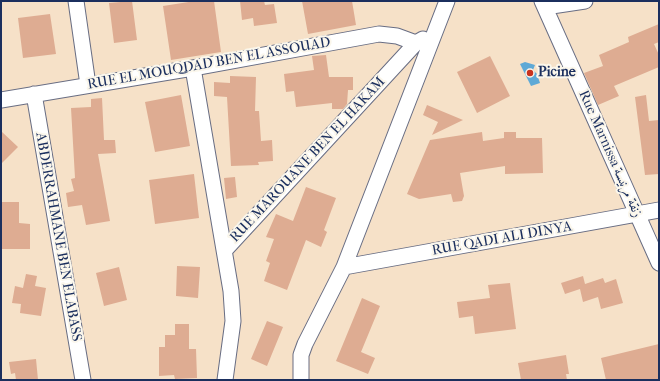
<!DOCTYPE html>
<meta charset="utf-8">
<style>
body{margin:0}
#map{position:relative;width:660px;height:381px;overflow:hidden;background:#f6e1c8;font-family:"IM FELL French Canon",serif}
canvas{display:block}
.frame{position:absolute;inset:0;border:2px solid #1b2f5e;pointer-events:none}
</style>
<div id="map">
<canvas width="660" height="381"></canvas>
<div class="frame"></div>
</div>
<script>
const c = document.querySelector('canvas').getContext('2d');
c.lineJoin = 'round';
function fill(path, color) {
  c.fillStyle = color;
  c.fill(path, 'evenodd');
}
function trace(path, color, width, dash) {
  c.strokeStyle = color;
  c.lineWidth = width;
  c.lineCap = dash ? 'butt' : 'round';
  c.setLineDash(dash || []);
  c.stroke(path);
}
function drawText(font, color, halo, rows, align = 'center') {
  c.font = font + ' "IM FELL French Canon",Amiri,serif';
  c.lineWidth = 4;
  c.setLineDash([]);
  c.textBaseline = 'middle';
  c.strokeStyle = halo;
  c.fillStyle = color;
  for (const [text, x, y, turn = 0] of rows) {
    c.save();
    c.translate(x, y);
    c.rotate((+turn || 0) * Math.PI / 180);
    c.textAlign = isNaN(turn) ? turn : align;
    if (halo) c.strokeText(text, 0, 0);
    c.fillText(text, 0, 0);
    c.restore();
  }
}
const water = new Path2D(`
 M525 62 535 65 533 70 537 74 540 83 531 86 520 64Z`);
const building = new Path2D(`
 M132 1 137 40 114 43 109 3Z
 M195 1H214L221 52 171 60 163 6Z
 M240 1H264L265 5 274 4 277 23 254 26 253 18 242 20Z
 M302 1H352L356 25 308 34Z
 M50 14 56 54 23 58 18 18Z
 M659 24V42L654 44 659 55V67L614 86 619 96 598 105 584 73 603 66 599 55 629 42 628 37Z
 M326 55 329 77H353V90H348L347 104 343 109H332V103L296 107 294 91 286 92 284 74 314 70 312 56Z
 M490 56 510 96 477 113 457 72Z
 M230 76 256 77 255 111H259L261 141 272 140 273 161 258 162 259 165 231 166 227 97 214 96V82L230 83Z
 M181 95 190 146 155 152 145 102Z
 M646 95 649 121 659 120V174L645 175 635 97Z
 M102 98 104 140H115L116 153 98 154 110 221 86 225 82 205 68 207 66 193 74 191 71 179 75 178 71 108 91 107V99Z
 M427 105 463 120 432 135 438 122 423 115Z
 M1 131 18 147 1 164Z
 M482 132 483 141 504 138V132H516V138H542L543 173 505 174V166L460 173 464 196 462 201 453 202 451 194 419 199 407 194 430 140Z
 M194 174 199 218 155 224 149 180Z
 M235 177 237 197 226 199 224 178Z
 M306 187 336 198 324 230 327 232 321 247 306 240 287 290 264 281 270 263 266 261 274 239 266 237 276 214 293 221Z
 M1 202H19V223L30 224V249H1Z
 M177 266 200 267 198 298 176 296Z
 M119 267 127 300 104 306 96 273Z
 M26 274 37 276 35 286 46 288 41 316 20 313 21 304 12 303 15 286 23 288Z
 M583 276 585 284 603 278 605 283 616 279 623 303 601 309 598 297 583 302 580 289 565 294 561 283Z
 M510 283 516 329 475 334 473 316 459 318 457 302 490 298 488 285Z
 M362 298 380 306 361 352 375 358 368 374 336 361Z
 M267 321 283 327 267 366 251 359Z
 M175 324H189V349H196L197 378 175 379 174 375 159 376V347H165V335H175Z
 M659 344V380H606L601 358Z
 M566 355 569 374H566L567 380H521L518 363Z
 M36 359 38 380H16L15 373 11 374 9 362Z`);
const street = new Path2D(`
 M76 1 88 85
 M542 1 659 263
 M545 7 585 1
 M193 68 231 291 233 321 225 380
 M34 94 83 380
 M1 100 193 68 379 34 397 36 416 43
 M225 250 416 43 423 39
 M344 267 659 210
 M301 380V355L305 344 344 267 447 1`);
const markers = [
 [530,73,4,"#c8321e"]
];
const streetNames = [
 ["RUE EL MOUQDAD BEN EL ASSOUAD",209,64,-10],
 ["Rue Marnissa زنقة مرنيسة",610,154,66],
 ["RUE MAROUANE BEN EL HAKAM",308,160,-47],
 ["ABDERRAHMANE BEN ELABASS",58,237,80],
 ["RUE QADI ALI DINYA",502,239,-10]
];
const poiNames = [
 ["Picine",538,73]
];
fill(water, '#5ea9d6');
fill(building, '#deac92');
trace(street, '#686d83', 17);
trace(street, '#fff', 15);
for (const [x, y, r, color] of markers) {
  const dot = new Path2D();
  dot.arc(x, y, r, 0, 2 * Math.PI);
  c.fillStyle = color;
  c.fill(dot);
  trace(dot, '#fbf7ec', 1.5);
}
drawText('14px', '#1b2f5e', '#fbf7ec', streetNames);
drawText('bold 14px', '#1b2f5e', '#fbf7ec', poiNames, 'left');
</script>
